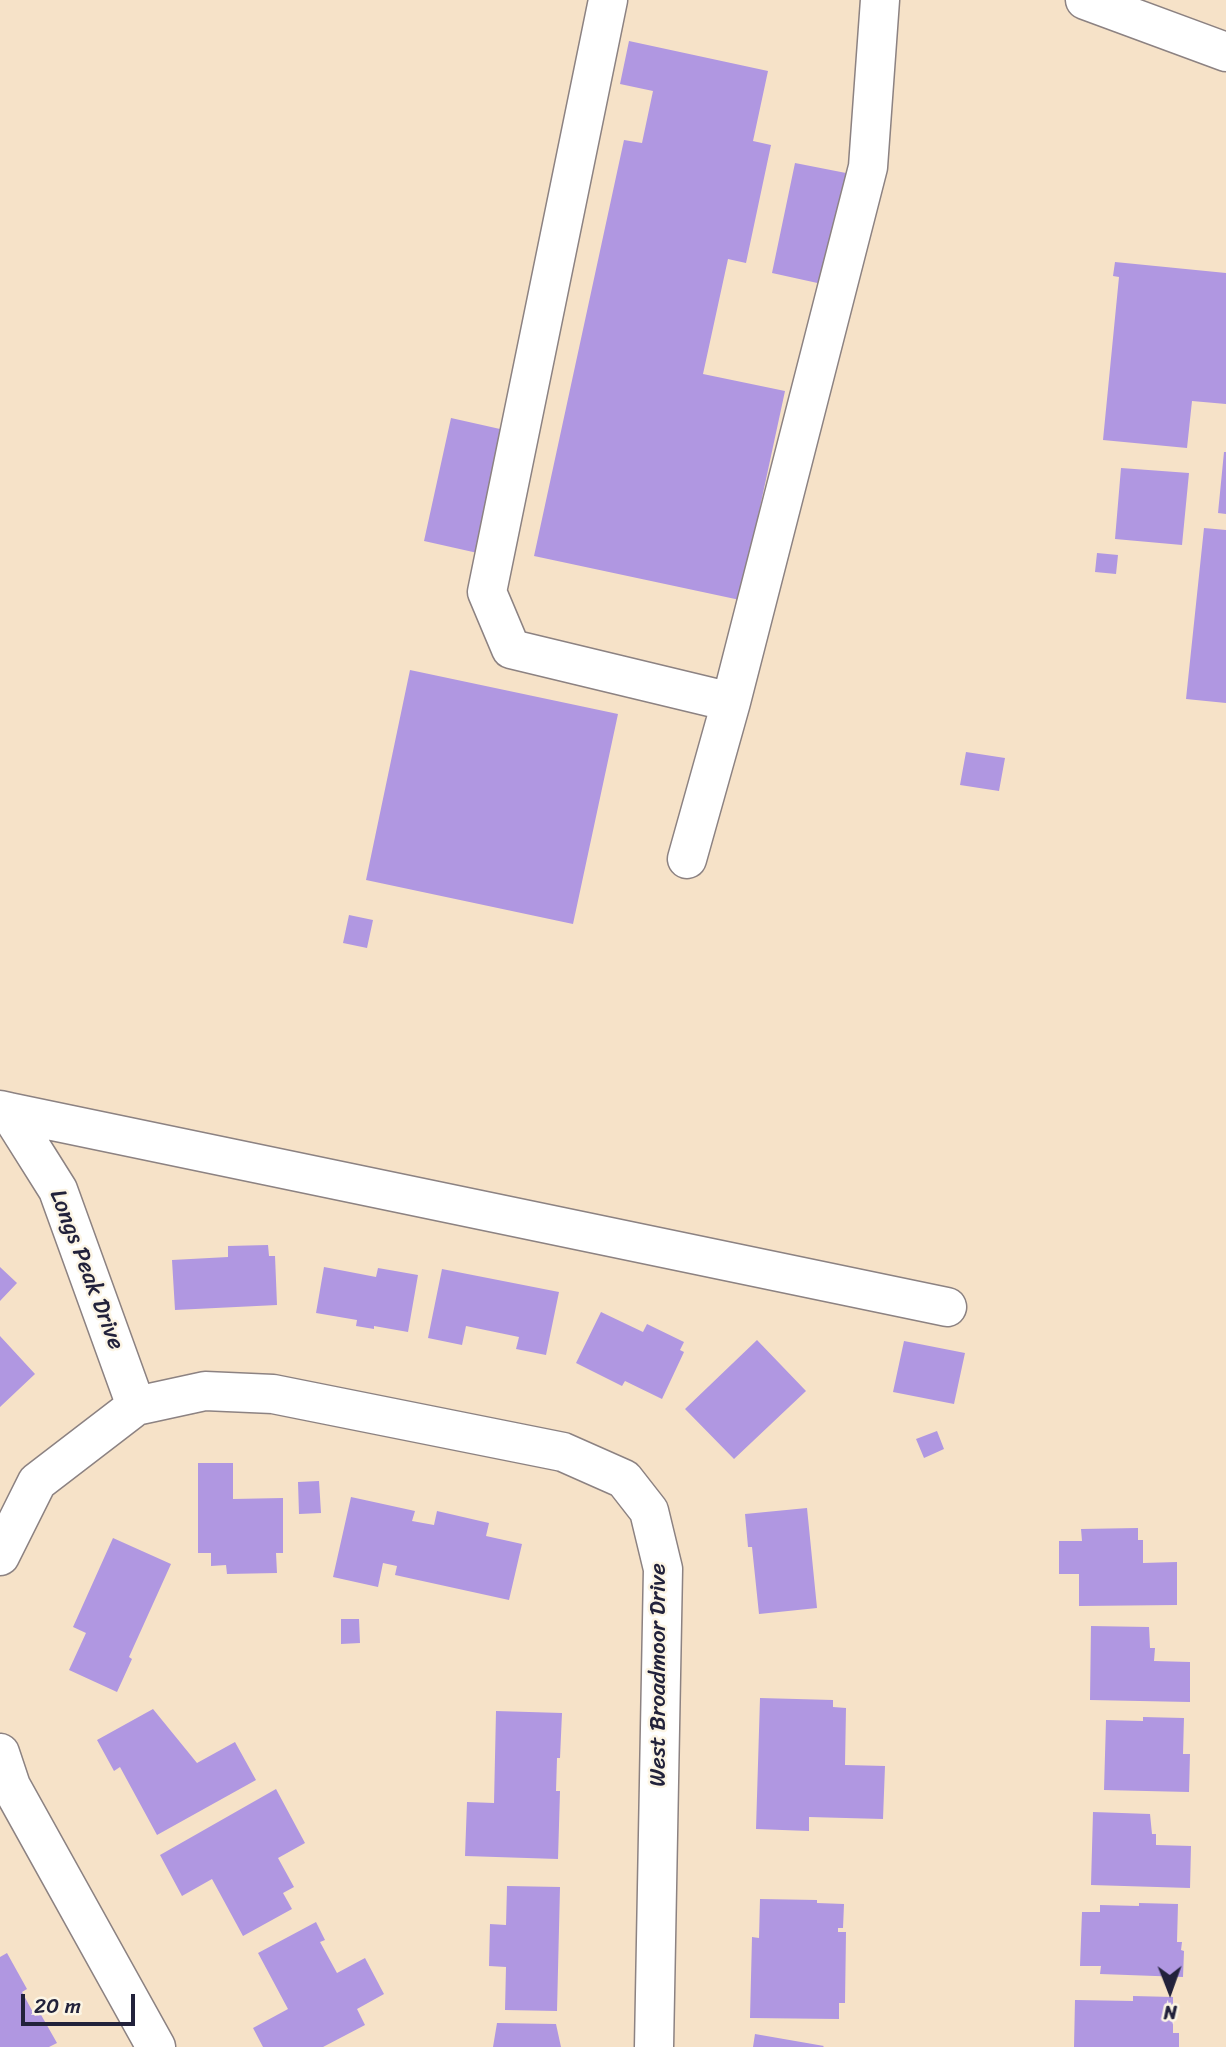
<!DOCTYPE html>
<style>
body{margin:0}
#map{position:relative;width:1226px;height:2047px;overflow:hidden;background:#f6e2c8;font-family:Sriracha,sans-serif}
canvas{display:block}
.north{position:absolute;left:1135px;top:1956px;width:70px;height:70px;-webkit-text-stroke:5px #fcf5e5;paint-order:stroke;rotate:179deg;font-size:19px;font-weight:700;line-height:28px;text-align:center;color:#22223b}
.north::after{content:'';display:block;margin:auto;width:24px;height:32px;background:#22223b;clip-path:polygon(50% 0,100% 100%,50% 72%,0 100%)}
.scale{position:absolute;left:21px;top:1994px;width:114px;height:32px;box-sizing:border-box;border:4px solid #22223b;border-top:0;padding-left:9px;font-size:21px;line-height:24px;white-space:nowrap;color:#22223b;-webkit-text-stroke:5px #fcf5e5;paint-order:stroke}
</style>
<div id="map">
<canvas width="1226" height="2047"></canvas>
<div class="north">N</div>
<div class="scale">20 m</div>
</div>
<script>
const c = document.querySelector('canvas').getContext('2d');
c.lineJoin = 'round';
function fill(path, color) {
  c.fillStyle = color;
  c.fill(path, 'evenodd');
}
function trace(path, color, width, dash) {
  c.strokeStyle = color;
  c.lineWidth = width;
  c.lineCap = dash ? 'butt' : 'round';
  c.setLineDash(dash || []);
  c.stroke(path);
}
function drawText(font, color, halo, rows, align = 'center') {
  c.font = font + ' Sriracha,sans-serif';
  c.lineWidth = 5;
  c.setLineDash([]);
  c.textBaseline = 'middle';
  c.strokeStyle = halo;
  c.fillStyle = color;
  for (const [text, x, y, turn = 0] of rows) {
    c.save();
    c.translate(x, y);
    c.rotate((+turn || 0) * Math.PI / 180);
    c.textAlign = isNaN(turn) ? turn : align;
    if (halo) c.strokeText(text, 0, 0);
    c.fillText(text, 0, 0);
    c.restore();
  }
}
const building = new Path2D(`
 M629 41 768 71 753 141 771 145 746 263 728 259 703 374 785 391 740 600 534 556 624 140 642 143 653 91 620 84Z
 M795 163 846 173 822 284 772 273Z
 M1115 262 1226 273V404L1192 401 1187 448 1103 440 1119 277 1113 276Z
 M451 418 509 431 482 554 424 541Z
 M1224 452H1226V514L1218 513Z
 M1121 468 1189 473 1182 545 1115 539Z
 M1204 528 1226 530V703L1186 699Z
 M1097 553 1118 555 1116 574 1095 572Z
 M410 670 618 714 573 924 366 880Z
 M966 752 1005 758 999 791 960 785Z
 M349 915 373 920 367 948 343 943Z
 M268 1245 269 1256H275L277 1305 175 1310 172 1260 228 1257V1246Z
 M0 1267 17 1283 0 1301Z
 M324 1267 376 1277 378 1268 418 1275 408 1332 374 1326V1329L356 1326 357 1320 316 1313Z
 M442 1269 559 1292 546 1355 516 1349 519 1337 466 1326 462 1345 428 1338Z
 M601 1312 643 1332 647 1324 684 1342 680 1350 684 1352 662 1399 625 1381 622 1386 576 1363Z
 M0 1336 35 1374 0 1407Z
 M757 1340 806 1391 734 1459 685 1409Z
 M904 1341 965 1353 954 1404 893 1392Z
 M937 1431 944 1449 924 1458 916 1439Z
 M198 1463H233V1499L283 1498V1553H276L277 1573 227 1574 226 1565 211 1566V1553H198Z
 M319 1481 321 1513 299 1514 298 1482Z
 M351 1497 415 1511 412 1521 434 1525 437 1511 489 1523 486 1536 522 1544 509 1600 395 1575 397 1566 383 1563 378 1587 333 1577Z
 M807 1508 817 1608 759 1614 752 1547H748L745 1514Z
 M1138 1528V1540H1143V1563L1177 1562V1605L1079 1606V1574H1059V1541H1082L1081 1529Z
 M113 1538 171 1564 129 1657 132 1659 117 1692 69 1670 86 1633 73 1627Z
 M341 1619H359L360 1643 341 1644Z
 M1091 1626 1149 1627 1150 1648H1155L1154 1661 1190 1662V1702L1090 1700Z
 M760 1698 833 1700V1707L846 1708 845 1765 885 1766 883 1819 809 1817V1831L756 1829Z
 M153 1709 197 1763 235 1742 256 1780 157 1835 120 1767 114 1771 97 1740Z
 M496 1711 562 1713 560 1758H557L556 1791H560L558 1859 465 1856 467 1802 494 1803Z
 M1143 1717 1184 1718 1183 1754H1190L1189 1792 1104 1790 1106 1720 1143 1721Z
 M276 1789 305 1843 278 1858 294 1887 283 1893 292 1909 243 1936 212 1879 182 1896 160 1855Z
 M1093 1812 1150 1814 1152 1834H1156V1845L1191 1846 1190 1888 1091 1885Z
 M507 1886 560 1887 557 2011 505 2010 506 1967 489 1966 490 1924 506 1925Z
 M760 1899 817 1900V1903L844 1904 843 1928H838V1932H846L845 2003H839V2019L750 2018 752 1937 759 1938Z
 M1139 1903 1178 1904 1177 1942H1182L1181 1950 1184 1951 1183 1977 1100 1974 1101 1966H1080L1082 1912H1100V1905L1139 1906Z
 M316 1922 325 1940 320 1942 337 1973 365 1958 384 1994 357 2009 365 2025 323 2047H263L253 2028 288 2009 258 1953Z
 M7 1953 27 1989 22 1992 35 2016 40 2013 57 2043 49 2047H0V1957Z
 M1133 1996 1173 1997V2033H1179V2047H1074L1075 2000 1133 2001Z
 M497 2023 556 2024 561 2047H493Z
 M755 2034 824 2046 823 2047H753Z`);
const minor = new Path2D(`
 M608 0 487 592 511 649 731 702 868 167 880 0
 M1085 0 1226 52
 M687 859 731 702
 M0 1110 9 1112 58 1190 136 1406
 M9 1112 947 1307
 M0 1556 37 1482 136 1406 205 1391 273 1394 563 1452 624 1479 649 1511 663 1569 654 2047
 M0 1753 11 1786 156 2047`);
const streetNames = [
 ["Longs Peak Drive",86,1270,69],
 ["West Broadmoor Drive",659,1675,-90]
];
fill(building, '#b097e1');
trace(minor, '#8c8282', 41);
trace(minor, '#fff', 38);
drawText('23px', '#22223b', '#fcf5e5', streetNames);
</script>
